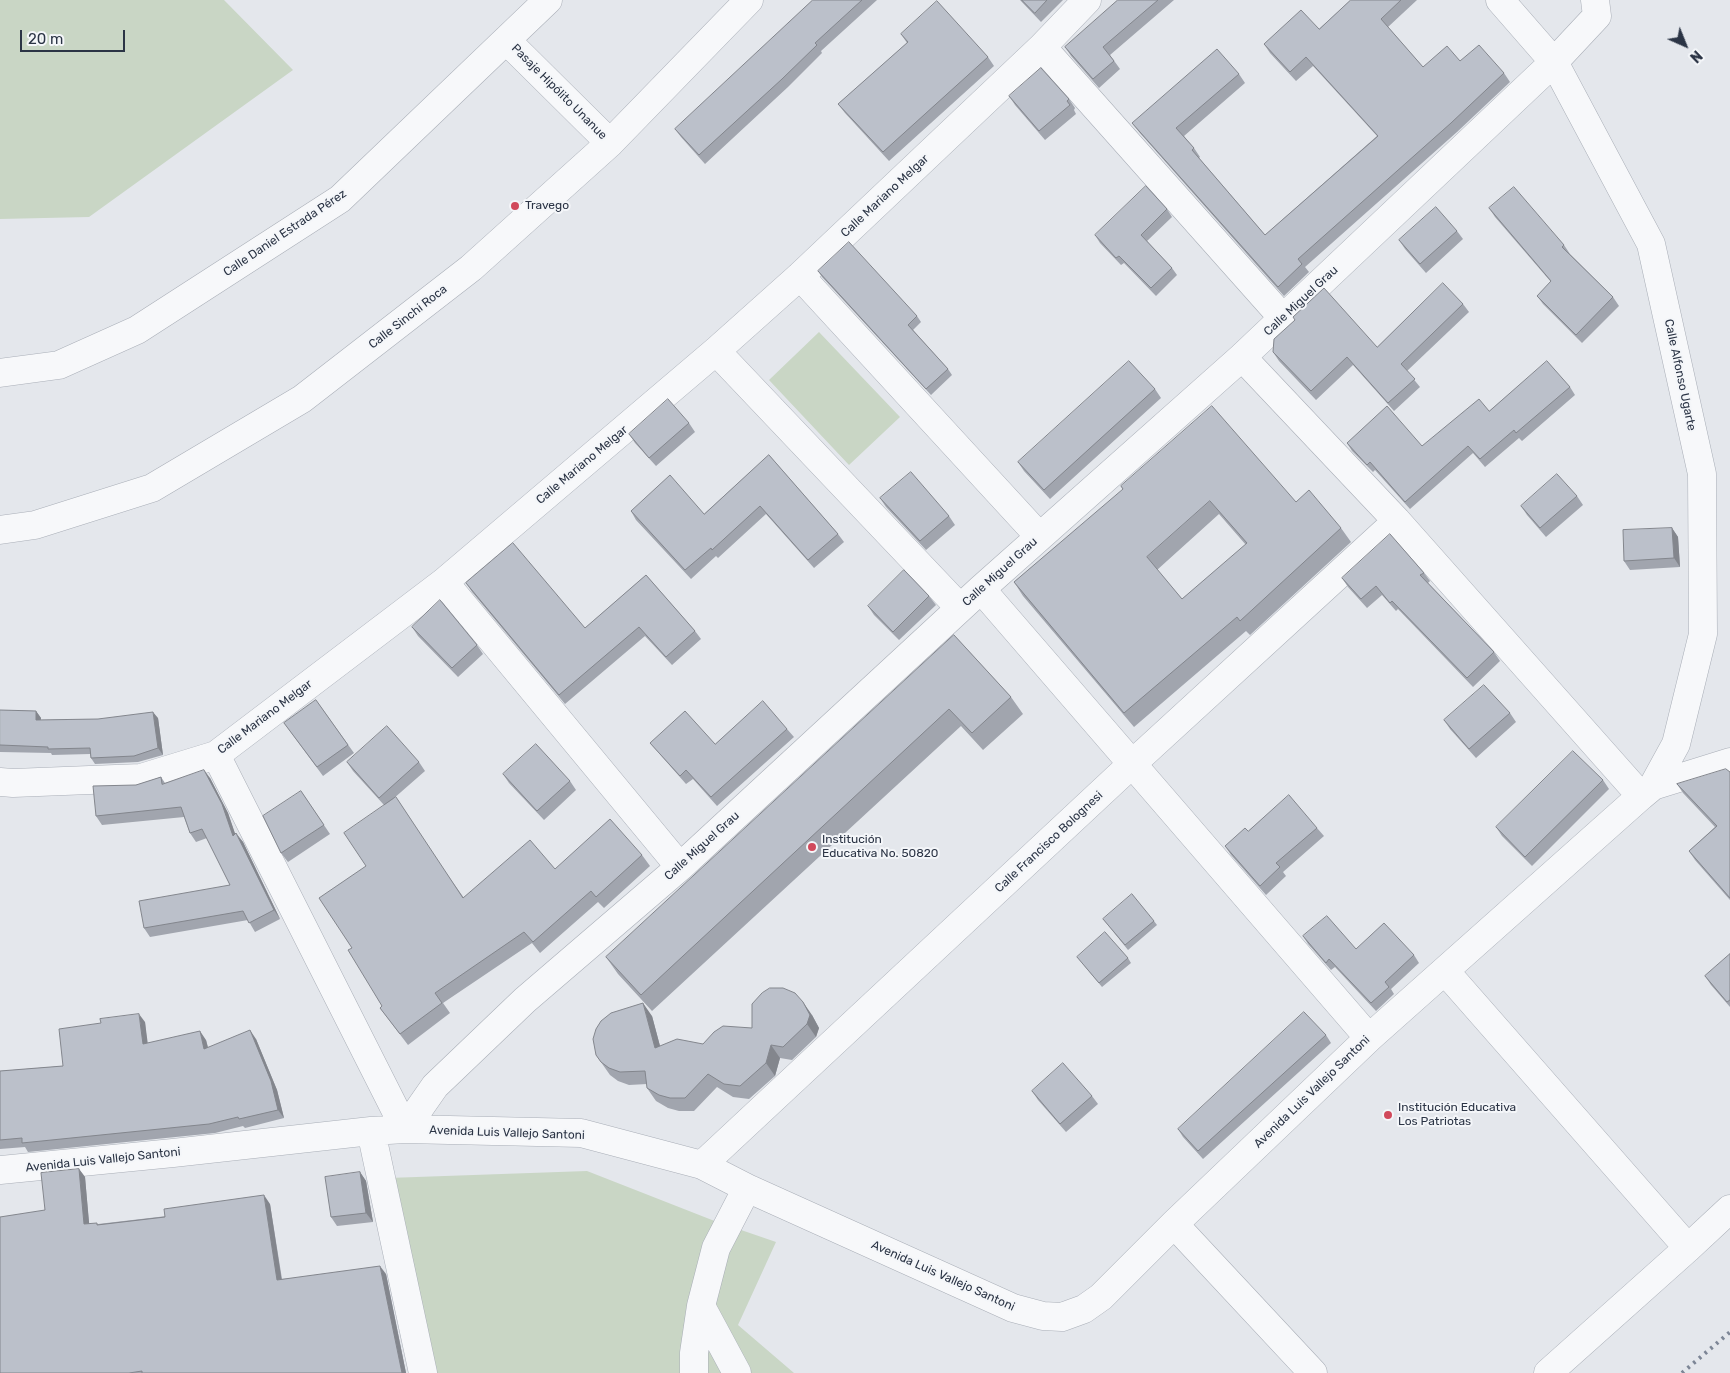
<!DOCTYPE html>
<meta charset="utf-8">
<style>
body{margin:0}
#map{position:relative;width:1730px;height:1373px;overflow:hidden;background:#e4e7ec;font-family:Rubik,sans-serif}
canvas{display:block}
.north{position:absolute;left:1660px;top:20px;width:50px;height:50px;-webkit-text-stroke:4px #f4f6f9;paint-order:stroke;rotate:136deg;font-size:14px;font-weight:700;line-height:20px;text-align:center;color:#2b3445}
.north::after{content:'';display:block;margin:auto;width:18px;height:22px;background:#2b3445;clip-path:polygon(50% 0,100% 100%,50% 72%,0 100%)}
.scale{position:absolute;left:20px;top:30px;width:105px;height:22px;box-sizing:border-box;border:2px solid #2b3445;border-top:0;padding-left:6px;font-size:15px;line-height:18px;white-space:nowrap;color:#2b3445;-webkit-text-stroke:4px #f4f6f9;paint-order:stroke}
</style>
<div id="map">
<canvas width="1730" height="1373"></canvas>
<div class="north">N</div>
<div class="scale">20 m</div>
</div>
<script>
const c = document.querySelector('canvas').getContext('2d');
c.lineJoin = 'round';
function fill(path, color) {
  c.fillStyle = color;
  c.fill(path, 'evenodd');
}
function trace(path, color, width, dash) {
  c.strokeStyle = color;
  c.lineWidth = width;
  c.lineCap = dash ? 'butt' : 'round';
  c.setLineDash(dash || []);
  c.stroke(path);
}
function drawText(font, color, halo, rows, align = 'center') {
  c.font = font + ' Rubik,sans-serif';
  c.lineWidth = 4;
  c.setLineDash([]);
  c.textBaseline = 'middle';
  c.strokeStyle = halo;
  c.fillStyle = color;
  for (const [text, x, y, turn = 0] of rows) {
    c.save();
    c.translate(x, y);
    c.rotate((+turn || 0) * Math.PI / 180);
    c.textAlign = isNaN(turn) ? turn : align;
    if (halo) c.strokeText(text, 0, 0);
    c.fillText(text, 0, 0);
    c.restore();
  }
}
const green = new Path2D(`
 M0 0H224L293 70 89 217 0 219Z
 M819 332 900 417 849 465 769 380Z
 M587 1171 712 1220 776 1242 738 1325 794 1373H432L388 1178Z`);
const minor = new Path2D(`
 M1500 0 1554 62 1651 244 1702 474 1703 634 1676 744 1653 786
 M507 41 610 143
 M1042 47 1283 318
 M800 276 1039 536
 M716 351 960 608
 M1242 357 1397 521 1641 796
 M0 373 59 365 137 330 340 199 548 0
 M0 530 35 525 152 488 302 399 471 268 610 143 749 0
 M444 582 680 867
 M981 589 1369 1038
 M216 755 405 1129 435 1086 525 1000 680 867 981 589 1242 357 1554 62 1597 16 1595 0
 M0 782 13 783 141 778 216 755 444 582 716 351 800 276 1042 47 1087 0
 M1445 971 1688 1248
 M371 1131 423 1373
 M702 1165 1132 764 1397 521
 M0 1170 173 1153 371 1131 405 1129 581 1133 702 1165 747 1188 1013 1308 1043 1316 1062 1317 1084 1309 1101 1297 1174 1224 1369 1038 1641 796 1653 786 1730 762
 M1174 1224 1313 1373
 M701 1306 737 1373
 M694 1373V1353L701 1306 716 1248 747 1188
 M1548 1373 1688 1248 1730 1209`);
const rail = new Path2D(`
 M1682 1373 1730 1332`);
const wall = new Path2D(`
 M813 0H877L821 51 822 53 788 87 705 164 681 137 675 129Z
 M1020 0H1063L1041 22Z
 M1118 0H1174L1110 55 1120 69 1099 88 1071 56 1065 47Z
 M1351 0H1417L1388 27 1423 67 1460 61 1504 73 1510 82 1457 132 1305 267 1309 272 1284 296 1139 132 1132 123 1239 74 1245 83 1184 136 1194 148 1200 157 1199 158 1265 235 1377 136 1313 66 1296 81 1270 53 1264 44 1319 29Z
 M901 34 988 57 994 66 889 161 845 113 838 104 907 43Z
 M1009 96 1069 99 1075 108 1074 110 1076 114 1045 140 1015 105Z
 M1489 208 1564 245 1570 254 1613 297 1619 306 1582 343 1543 304 1537 296 1551 282 1495 217Z
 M1167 209 1172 217 1147 241 1172 268 1177 275 1156 296 1124 263 1121 265 1100 243 1095 235Z
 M1457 231 1463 239 1426 273 1405 249 1399 240Z
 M818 271 917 316 921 322 913 330 948 369 952 375 931 395 822 277Z
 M1463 304 1469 312 1407 371 1420 387 1394 411 1353 365 1316 400 1279 361 1273 352 1377 347Z
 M1570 387 1575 395 1522 441 1519 438 1485 467 1473 453 1410 509 1375 470 1373 472 1352 451 1347 443 1422 446 1489 411Z
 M1155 389 1161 398 1050 499 1024 471 1018 462Z
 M689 423 695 432 656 466 635 443 629 434Z
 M769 455 838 534 844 542 814 568 766 514 718 558 716 556 691 579 636 520 631 511 704 514Z
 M1121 486 1296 502 1341 528 1351 542 1250 635 1246 631 1134 727 1023 596 1014 582 1123 490ZM1219 514 1246 545 1182 599 1157 570Z
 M1577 496 1583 505 1546 537 1527 515 1521 506Z
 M880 498 949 516 955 525 926 550 886 507Z
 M1672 528 1678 537 1680 567 1630 570 1624 561Z
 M1424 573 1430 581 1428 583 1494 652 1500 661 1473 687 1398 609 1396 611 1382 595 1367 608 1348 587 1342 578Z
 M646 575 695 631 701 639 672 665 645 636 565 704 472 592 466 583 585 628Z
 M929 596 936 605 899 640 874 615 868 606Z
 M412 627 477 645 483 654 458 677 418 636Z
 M954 635 1011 697 1023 714 983 750 961 726 652 1011 618 974 606 957Z
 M316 700 354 753 323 776 284 723Z
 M0 710 36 711 41 718 40 720 158 718 163 755 138 762 95 764 91 758 90 754 52 755 51 753 0 752Z
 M1510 713 1516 722 1476 758 1450 729 1444 720Z
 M787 729 794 737 717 806 693 779 686 784 657 751 650 743 715 744Z
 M347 762H419L425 771 393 799 464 898 555 869 642 855 650 866 604 908 598 902 540 953 532 943 443 1003 450 1013 408 1045 380 1008 382 1006 352 948 366 866 384 805 353 771Z
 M1730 772V900L1695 860 1689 851 1715 827 1683 793 1677 784Z
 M503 774 570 781 576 790 544 820 509 783Z
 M161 777 165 783 210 778 228 813 235 834 243 842 280 919 255 932 248 920 150 937 144 928 230 885 207 838 196 842 190 833 184 817 102 825 96 816 136 785Z
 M1603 780 1609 789 1532 866 1502 836 1496 827Z
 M301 791 330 834 288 862 281 853Z
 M1317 828 1324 836 1283 872 1286 876 1266 895 1231 855 1225 846 1248 831Z
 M1103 919 1154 921 1157 925 1128 950Z
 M1303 936 1356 949 1414 955 1419 963 1391 989 1394 994 1376 1011 1335 967 1331 970 1308 944Z
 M1730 954V1007L1711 985 1705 976Z
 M1077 957 1128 958 1131 963 1102 987Z
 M812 1015 819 1028 816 1037 792 1060 780 1058 775 1076 749 1099 733 1097 717 1087 694 1111H679L668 1108 656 1101 647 1088V1084L629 1085 618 1081 610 1075 596 1055 652 1016 660 1046 703 1044 752 1028Z
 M145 1022 147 1043 206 1040 208 1047 256 1039 277 1090 284 1118 245 1128 243 1126 215 1133 28 1152 25 1147 0 1149V1071L63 1066Z
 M1326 1035 1331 1043 1203 1159 1183 1137 1178 1129Z
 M1032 1091 1092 1096 1098 1104 1066 1132 1038 1100Z
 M79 1169 85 1177 89 1224H98L270 1204 282 1279 386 1274 406 1373H0L45 1210Z
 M360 1172 366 1181 373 1222 337 1226 331 1217Z`);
const shadedWall = new Path2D(`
 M1672 528 1678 537 1680 567 1674 558Z
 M36 711 41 718 40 727 36 720Z
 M153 712 158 718 163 755 158 748Z
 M204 770 210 778 228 813 239 845 233 836Z
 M236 833 243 842 280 919 274 910Z
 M803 1002 812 1015 819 1028 816 1037 807 1024Z
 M643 1003 652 1016 664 1061 655 1048Z
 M139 1014 145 1022 149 1053 143 1044Z
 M250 1030 256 1039 277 1090 284 1118 278 1110Z
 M200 1031 206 1040 210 1057 204 1049Z
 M771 1045 780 1058 775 1076 766 1063Z
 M79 1169 85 1177 90 1233 84 1224Z
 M360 1172 366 1181 373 1222 366 1213Z
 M264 1195 270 1204 283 1289 277 1280Z
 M380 1266 386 1274 406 1373H402Z`);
const building = new Path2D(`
 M813 0H862L815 43 817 45 782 79 699 155 675 129Z
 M1022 0H1047L1035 13Z
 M1118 0H1158L1103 47 1114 61 1093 79 1065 47Z
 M1351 0H1401L1381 19 1423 67 1447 46 1460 61 1479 45 1504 73 1451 123 1298 259 1302 264 1278 287 1132 123 1217 49 1239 74 1176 128 1194 148 1192 150 1265 235 1378 136 1306 57 1290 72 1264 44 1301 10 1319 29Z
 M937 1 988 57 883 152 838 104 908 42 901 34Z
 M1041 68 1069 99 1067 101 1070 105 1039 131 1009 96Z
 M1146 186 1167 209 1141 235 1172 268 1151 288 1119 256 1116 258 1095 235Z
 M1514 187 1564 245 1562 247 1613 297 1576 335 1537 296 1551 281 1489 208Z
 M1436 207 1457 231 1420 264 1399 240Z
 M849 242 917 316 908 325 948 369 926 389 818 271Z
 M1443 283 1463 304 1401 364 1415 379 1388 403 1347 357 1311 391 1273 352 1274 339 1295 320 1293 317 1324 288 1377 347Z
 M1129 361 1155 389 1044 490 1018 462Z
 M1547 361 1570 387 1516 433 1514 430 1480 459 1468 446 1405 502 1370 462 1367 465 1347 443 1387 406 1422 446 1479 399 1489 411Z
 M668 399 689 423 649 458 629 434Z
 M1212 406 1296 502 1309 490 1341 528 1240 621 1237 617 1124 713 1014 582 1123 489 1121 486ZM1210 501 1247 543 1182 599 1147 557Z
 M769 455 838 534 808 560 760 506 712 550 711 548 685 570 631 511 670 475 704 514Z
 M911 472 949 516 920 541 880 498Z
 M1557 474 1577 496 1540 528 1521 506Z
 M1672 528 1674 558 1624 561 1623 530Z
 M1390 534 1424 573 1420 575 1494 652 1467 678 1392 601 1390 603 1376 586 1361 599 1342 578Z
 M513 543 585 628 646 575 695 631 666 657 639 627 559 695 466 583Z
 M904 570 929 596 893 632 868 606Z
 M440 600 477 645 452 668 412 627Z
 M954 635 1011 697 972 733 949 709 641 995 606 957Z
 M1484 685 1510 713 1469 749 1444 720Z
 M316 700 348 745 317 767 284 723Z
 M763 701 787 729 711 797 686 770 680 776 650 743 685 711 715 744Z
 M0 710 36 711V720L98 719 153 712 158 748 134 756 91 758 90 748 48 749V747L0 745Z
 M387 726 419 762 379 798 347 762Z
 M536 744 570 781 537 811 503 774Z
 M1573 751 1603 780 1525 857 1496 827Z
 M1726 769 1730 772V898L1689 851 1717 826 1677 784Z
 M204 770 222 804 233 836 236 833 274 910 249 923 243 911 144 928 139 901 230 885 202 829 190 833 181 807 96 816 93 786 136 785 161 777 162 784Z
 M301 791 324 825 281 853 263 816Z
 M1289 795 1317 828 1276 863 1280 867 1260 886 1225 846 1245 828 1248 831Z
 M396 797 463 898 530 840 555 869 610 819 642 855 596 897 591 891 533 942 524 932 435 993 442 1003 400 1034 380 1008 382 1006 348 950 352 948 319 898 366 866 344 833Z
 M1132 894 1154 921 1125 945 1103 919Z
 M1327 916 1356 949 1384 923 1414 955 1385 982 1389 987 1371 1003 1329 959 1326 963 1303 936Z
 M1105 932 1128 958 1099 983 1077 957Z
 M1730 954V1000L1727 1002 1705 976Z
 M770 988H783L795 993 803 1002 810 1015 807 1024 783 1047 771 1045 766 1063 740 1086 724 1084 708 1074 685 1098H670L659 1095 647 1088 645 1071 620 1072 609 1068 601 1062 596 1055 593 1039 596 1029 601 1021 611 1013 643 1003 655 1048 677 1039 703 1044 714 1032 723 1026 752 1028V1004L762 993Z
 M1304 1012 1326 1035 1198 1151 1178 1129Z
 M139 1014 143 1044 200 1031 204 1049 250 1030 271 1081 278 1110 239 1119 238 1117 209 1124 22 1143V1138L0 1140V1071L63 1066 59 1029 101 1023 100 1019Z
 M1063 1063 1092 1096 1060 1124 1032 1091Z
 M79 1169 84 1224 97 1223V1225L165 1217 164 1209 264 1195 277 1280 380 1266 402 1373H142V1371L129 1373H0V1217L45 1210 41 1173Z
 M360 1172 366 1213 331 1217 325 1177Z`);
const markers = [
 [515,206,5,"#d1495b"],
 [812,847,5,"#d1495b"],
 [1388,1115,5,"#d1495b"]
];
const streetNames = [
 ["Pasaje Hipólito Unanue",559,92,45],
 ["Calle Mariano Melgar",885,196,-43],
 ["Calle Daniel Estrada Pérez",285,233,-34],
 ["Calle Miguel Grau",1301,301,-43],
 ["Calle Sinchi Roca",408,317,-38],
 ["Calle Alfonso Ugarte",1680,375,78],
 ["Calle Mariano Melgar",582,465,-40],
 ["Calle Miguel Grau",1000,572,-42],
 ["Calle Mariano Melgar",265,717,-37],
 ["Calle Francisco Bolognesi",1049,842,-43],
 ["Calle Miguel Grau",702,846,-42],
 ["Avenida Luis Vallejo Santoni",1312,1092,-44],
 ["Avenida Luis Vallejo Santoni",507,1133,2],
 ["Avenida Luis Vallejo Santoni",103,1160,-6],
 ["Avenida Luis Vallejo Santoni",943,1276,24]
];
const poiNames = [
 ["Travego",525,206],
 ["Institución",822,840],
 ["Educativa No. 50820",822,854],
 ["Institución Educativa",1398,1108],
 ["Los Patriotas",1398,1122]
];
fill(green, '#c9d6c5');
trace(minor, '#a9aeb7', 29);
trace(minor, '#f7f8fa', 28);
trace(rail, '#7d8696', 4, [2.5, 5]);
fill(wall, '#a1a5ae');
fill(shadedWall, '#83868d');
fill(building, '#bbc0ca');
trace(building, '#83868d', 1);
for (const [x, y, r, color] of markers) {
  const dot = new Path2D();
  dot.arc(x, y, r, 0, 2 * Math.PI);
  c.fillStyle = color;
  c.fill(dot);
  trace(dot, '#f4f6f9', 2);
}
drawText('12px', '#2b3445', '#f4f6f9', streetNames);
drawText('12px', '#2b3445', '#f4f6f9', poiNames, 'left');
</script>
